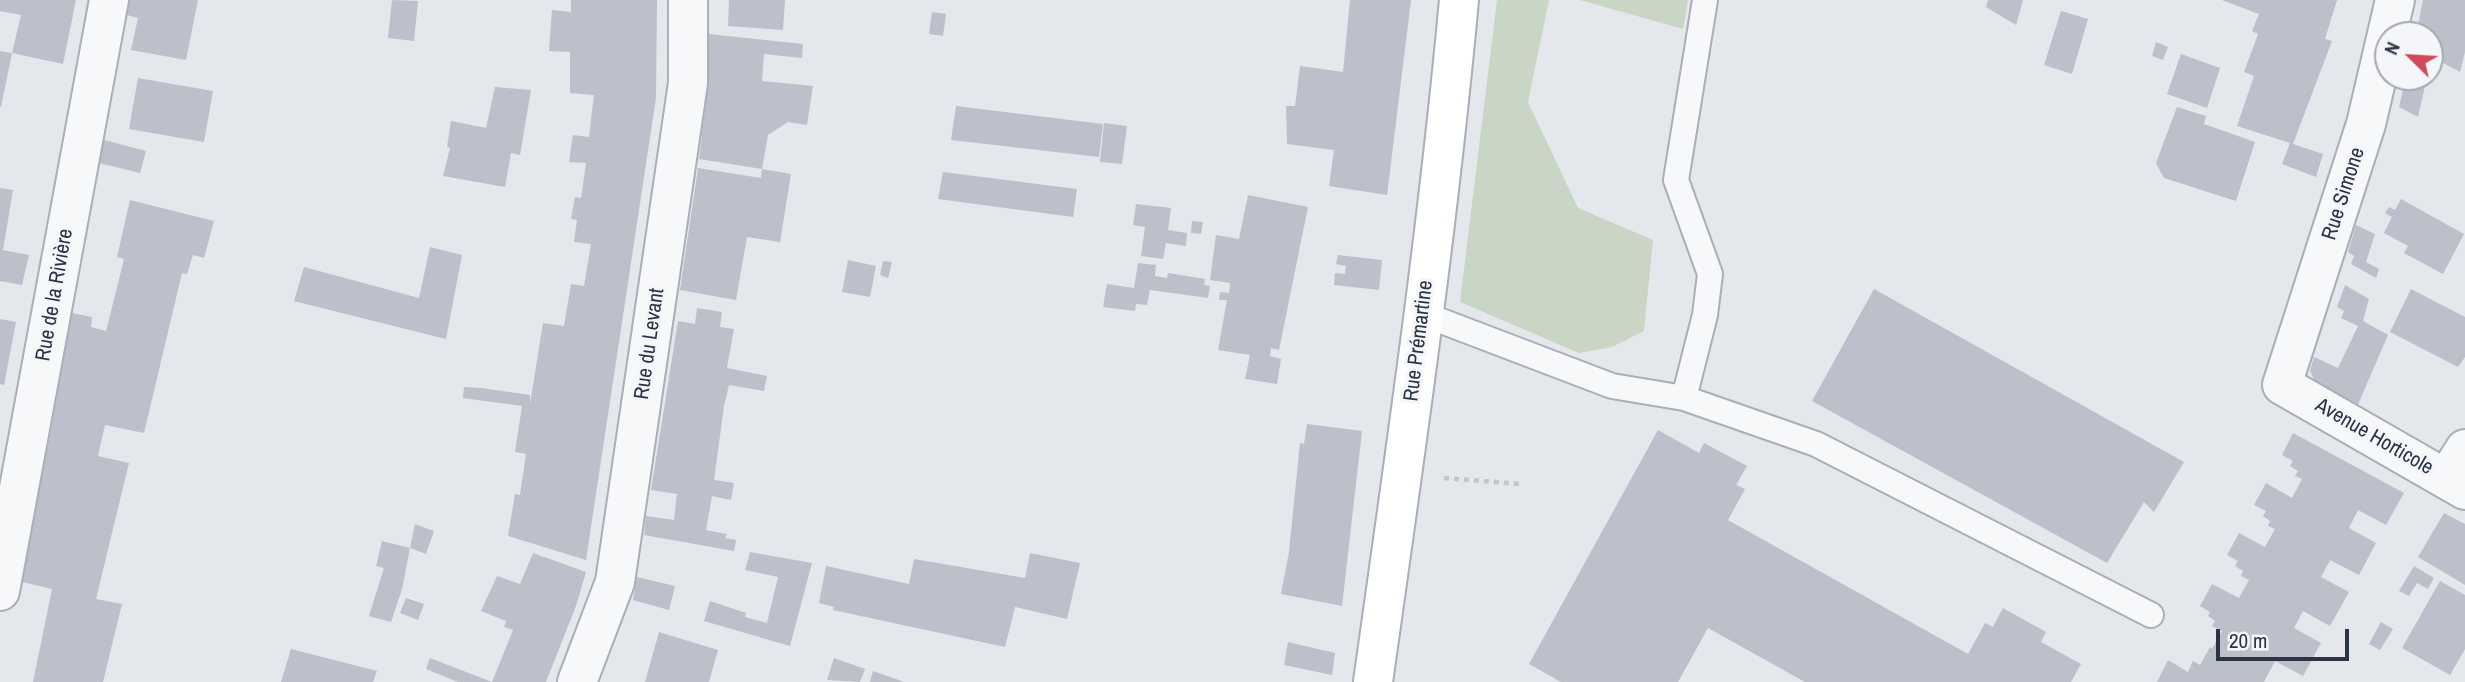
<!DOCTYPE html>
<meta charset="utf-8">
<style>
body{margin:0}
#map{position:relative;width:2465px;height:682px;overflow:hidden;background:#e4e7ec;font-family:"Archivo Narrow",sans-serif}
canvas{display:block}
.north{position:absolute;left:2374px;top:21px;width:70px;height:70px;box-sizing:border-box;background:#f4f6f9;border:2px solid #a4a8b1;border-radius:50%;rotate:294deg;font-size:19px;font-weight:700;line-height:28px;text-align:center;color:#2b3445}
.north::after{content:'';display:block;margin:auto;width:24px;height:32px;background:#d1495b;clip-path:polygon(50% 0,100% 100%,50% 72%,0 100%)}
.scale{position:absolute;left:2216px;top:629px;width:133px;height:32px;box-sizing:border-box;border:4px solid #2b3445;border-top:0;padding-left:9px;font-size:21px;line-height:24px;white-space:nowrap;color:#2b3445;-webkit-text-stroke:5px #f4f6f9;paint-order:stroke}
</style>
<div id="map">
<canvas width="2465" height="682"></canvas>
<div class="north">N</div>
<div class="scale">20 m</div>
</div>
<script>
const c = document.querySelector('canvas').getContext('2d');
c.lineJoin = 'round';
function fill(path, color) {
  c.fillStyle = color;
  c.fill(path, 'evenodd');
}
function trace(path, color, width, dash) {
  c.strokeStyle = color;
  c.lineWidth = width;
  c.lineCap = dash ? 'butt' : 'round';
  c.setLineDash(dash || []);
  c.stroke(path);
}
function drawText(font, color, halo, rows, align = 'center') {
  c.font = font + ' "Archivo Narrow",sans-serif';
  c.lineWidth = 7;
  c.setLineDash([]);
  c.textBaseline = 'middle';
  c.strokeStyle = halo;
  c.fillStyle = color;
  for (const [text, x, y, turn = 0] of rows) {
    c.save();
    c.translate(x, y);
    c.rotate((+turn || 0) * Math.PI / 180);
    c.textAlign = isNaN(turn) ? turn : align;
    if (halo) c.strokeText(text, 0, 0);
    c.fillText(text, 0, 0);
    c.restore();
  }
}
const green = new Path2D(`
 M1497 0H1549L1528 102 1578 208 1653 240 1644 331 1612 347 1579 353 1460 302Z
 M1580 0H1688L1683 29Z`);
const building = new Path2D(`
 M0 0H76L63 64 12 53 21 15 0 11Z
 M130 0H198L186 60 131 50 138 18 127 15Z
 M392 0 418 1 414 41 388 38Z
 M571 0H657L656 98 586 560 508 536 515 494 520 495 526 454 515 452 522 406 463 398 464 387 481 388 530 395V404L543 323 564 326 571 284 584 286 591 244 574 242 577 220 571 219 575 197 581 198 586 163 569 162 573 135 589 137 594 95 570 93V52L549 51 552 10 571 12Z
 M729 0H785L783 30 728 26Z
 M1350 0H1411L1387 195 1329 186 1334 150 1287 144 1286 106H1295L1300 66 1343 72Z
 M1988 0H2023L2016 25 1986 7Z
 M2222 0H2337L2325 39 2332 41 2293 144 2323 154 2316 177 2282 164 2290 143 2237 126 2254 76 2244 72 2258 34 2252 31 2259 14Z
 M2423 0H2465V52L2460 72 2430 56V35H2416Z
 M2061 11 2088 19 2072 74 2044 65Z
 M932 12 946 14 943 36 929 34Z
 M709 34 803 44 802 58 764 54 762 81 813 86 807 125 788 122 768 135 762 169 699 159 709 76Z
 M2156 42 2168 47 2163 60 2152 56Z
 M0 51 12 53 1 107H0Z
 M2181 54 2220 68 2207 108 2167 94Z
 M2406 77H2427L2418 117 2399 107Z
 M138 78 213 91 204 142 129 129Z
 M495 87 531 90 520 155 511 153 505 187 443 176 450 148 447 147 451 121 486 128Z
 M956 106 1103 124 1099 157 951 140Z
 M2177 107 2206 116 2204 124 2255 142 2236 201 2164 178 2156 163Z
 M1104 123 1127 126 1122 164 1100 162Z
 M104 140 146 151 140 173 99 163Z
 M698 168 761 178 762 169 791 174 780 242 747 237 736 300 680 290Z
 M943 172 1077 189 1073 217 938 199Z
 M0 188 13 190 3 250 29 255 22 285 0 281Z
 M1248 195 1308 207 1279 350 1271 348 1270 356 1281 359 1277 384 1245 379 1250 355 1218 350 1227 300H1219L1220 292 1229 293 1230 283 1210 280 1216 235 1239 239Z
 M2401 199 2464 234 2443 274 2404 253 2408 246 2384 233 2392 217 2385 213 2389 207 2395 210Z
 M130 200 214 221 204 258 193 255 187 274 182 273 144 433 105 425 98 456 129 463 96 599 122 604 103 682H33L52 589 18 581 48 446 72 313 92 317 91 327 106 331 124 259 117 257Z
 M1136 204 1171 208 1168 230 1187 233 1186 246 1166 243 1163 259 1141 256 1145 227 1133 225Z
 M1192 221 1203 222 1201 234 1191 233Z
 M2356 225 2375 234 2366 262 2379 269 2376 278 2351 264 2354 256 2348 252Z
 M430 247 462 255 446 339 294 301 304 267 419 298Z
 M1338 255 1382 260 1379 290 1334 285 1335 273 1345 274 1346 266 1336 264Z
 M848 260 876 266 870 297 842 292Z
 M883 261 892 262 888 278 880 275Z
 M1138 263 1156 265 1155 276 1167 278 1168 273 1205 279 1204 285 1210 286 1208 298 1150 290 1147 305 1136 304 1135 311 1103 307 1107 284 1134 288Z
 M2345 285 2369 299 2363 321 2388 335 2357 407 2317 388 2310 370 2314 357 2338 368 2358 326 2341 318 2344 311 2337 307Z
 M1874 289 2184 462 2154 512 2144 502 2107 563 1812 401Z
 M2411 289 2465 317V357L2458 367 2390 332Z
 M697 308 722 312 720 327 734 329 727 368 767 376 764 391 729 385 724 406 714 480 734 483 731 500 712 496 706 530 727 534 725 538 736 540 734 551 644 535 646 516 674 520 677 494 651 490 678 321 695 324Z
 M0 319 16 322 4 385 0 384Z
 M1307 424 1362 431 1342 606 1281 594 1289 552 1300 443 1304 444Z
 M1658 430 1699 453 1704 443 1747 466 1736 485 1745 489 1728 520 1968 654 1985 623 1993 627 2003 608 2046 632 2041 642 2081 664 2071 682H1805L1708 628 1678 682H1561L1529 664Z
 M2293 433 2404 493 2386 525 2358 510 2349 528 2376 543 2359 575 2330 560 2321 577 2349 592 2330 626 2303 611 2294 628 2321 643 2303 676 2275 661 2264 682H2157L2168 660 2188 672 2193 661 2200 665 2210 647 2212 649 2222 631 2212 626 2215 621 2208 616 2210 612 2200 606 2212 584 2239 598 2249 580 2241 576 2243 571 2235 566 2238 561 2227 555 2239 533 2265 547 2275 529 2268 526 2270 521 2263 516 2266 511 2254 505 2266 483 2292 498 2302 479 2295 476 2298 471 2290 466 2293 461 2282 455Z
 M2444 513 2465 524V585L2418 557Z
 M415 524 434 531 426 554 410 548Z
 M382 541 410 548 402 589 391 622 369 616 384 568 376 566Z
 M750 552 812 563 790 646 704 621 710 601 746 613 745 617 767 623 778 577 745 570Z
 M533 553 586 572 576 606 546 682H458L426 669 430 658 492 682 513 630 504 627 506 621 481 611 497 576 520 584Z
 M1030 553 1080 563 1067 619 1015 607 1005 647 833 610 834 607 819 603 826 566 909 584 914 559 1025 578Z
 M2414 566 2434 578 2428 589 2417 583 2409 596 2399 591Z
 M637 577 675 586 669 610 633 600Z
 M2440 581 2465 595V649L2450 675 2402 648Z
 M406 598 424 604 418 620 400 613Z
 M2381 622 2393 629 2380 650 2369 644Z
 M659 632 718 650 709 682H645Z
 M1288 642 1335 653 1332 675 1284 665Z
 M291 649 377 671 373 682H281Z
 M834 658 865 669 860 682 827 680Z
 M873 671 904 682H870Z`);
const path = new Path2D(`
 M1444 478 1520 484`);
const lane = new Path2D(`
 M1423 314 1612 386 1684 398 1705 315 1710 274 1676 180 1705 0
 M1684 398 1816 444 2151 615`);
const street = new Path2D(`
 M2395 0 2366 124 2282 385 2465 490
 M2446 479 2465 449
 M0 591 109 0
 M577 682 615 582 688 83V0`);
const secondary = new Path2D(`
 M1373 682C1405 455 1438 228 1459 0`);
const streetNames = [
 ["Rue Simone",2344,194,-72],
 ["Rue de la Rivière",55,295,-80],
 ["Rue Prémartine",1419,341,-83],
 ["Rue du Levant",650,344,-82],
 ["Avenue Horticole",2374,437,30]
];
fill(green, '#c9d6c5');
fill(building, '#bbc0ca');
trace(lane, '#a9aeb7', 28);
trace(street, '#a9aeb7', 42);
trace(secondary, '#a9aeb7', 42);
trace(path, '#c2c5cb', 4.5, [5, 5]);
trace(lane, '#f7f8fa', 24);
trace(street, '#f7f8fa', 38);
trace(secondary, '#fff', 38);
drawText('21px', '#2b3445', '#f4f6f9', streetNames);
</script>
